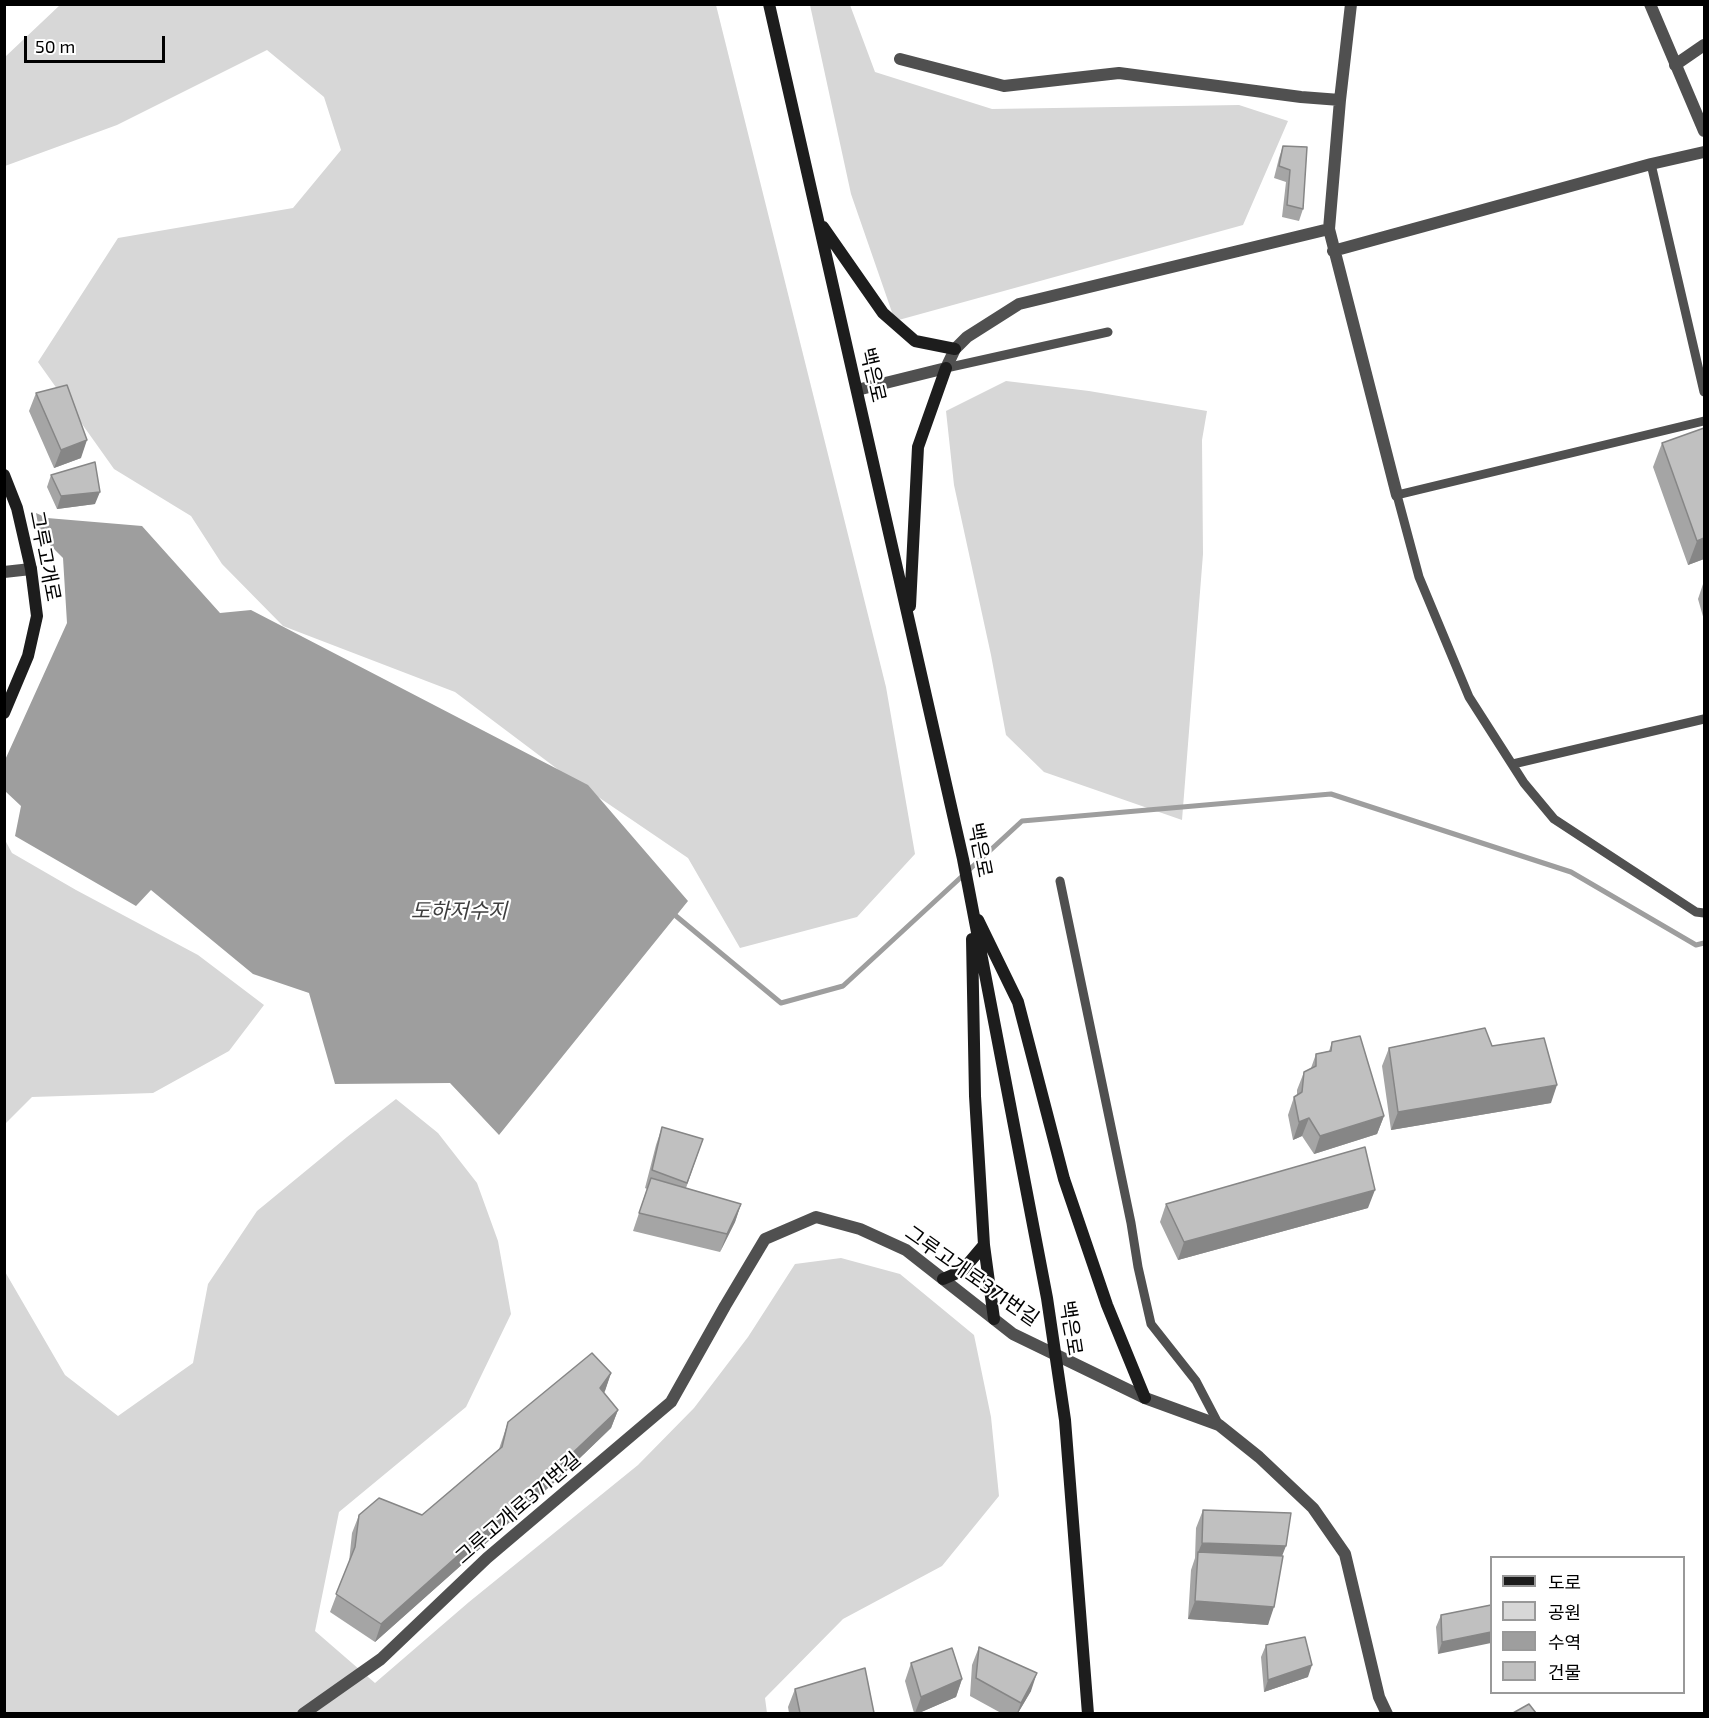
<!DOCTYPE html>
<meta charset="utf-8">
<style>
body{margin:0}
#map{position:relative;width:1709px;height:1718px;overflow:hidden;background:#fff;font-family:"Exo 2","Noto Sans KR",sans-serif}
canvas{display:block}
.frame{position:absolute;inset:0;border:6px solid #000;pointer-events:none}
.legend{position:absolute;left:1490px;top:1556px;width:195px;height:138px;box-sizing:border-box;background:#fff;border:2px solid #999;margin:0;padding:8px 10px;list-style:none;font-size:18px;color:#000}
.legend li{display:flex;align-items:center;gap:12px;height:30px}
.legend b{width:30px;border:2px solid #999}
.scale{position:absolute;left:24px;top:36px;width:141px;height:27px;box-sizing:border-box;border:3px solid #000;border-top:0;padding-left:8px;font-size:18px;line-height:21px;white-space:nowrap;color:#000;-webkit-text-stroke:4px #fff;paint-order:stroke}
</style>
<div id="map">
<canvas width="1709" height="1718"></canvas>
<div class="frame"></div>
<ul class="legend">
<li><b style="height:8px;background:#1d1d1d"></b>도로</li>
<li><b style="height:16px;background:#d7d7d7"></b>공원</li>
<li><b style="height:16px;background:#9e9e9e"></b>수역</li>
<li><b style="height:16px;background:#c0c0c0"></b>건물</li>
</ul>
<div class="scale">50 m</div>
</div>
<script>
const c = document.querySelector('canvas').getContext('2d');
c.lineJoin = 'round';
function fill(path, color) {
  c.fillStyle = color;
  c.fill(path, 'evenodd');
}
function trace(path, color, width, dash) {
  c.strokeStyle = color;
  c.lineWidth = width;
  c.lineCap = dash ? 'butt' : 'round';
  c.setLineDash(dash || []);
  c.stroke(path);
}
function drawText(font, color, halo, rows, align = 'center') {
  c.font = font + ' "Exo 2","Noto Sans KR",sans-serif';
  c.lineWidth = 4.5;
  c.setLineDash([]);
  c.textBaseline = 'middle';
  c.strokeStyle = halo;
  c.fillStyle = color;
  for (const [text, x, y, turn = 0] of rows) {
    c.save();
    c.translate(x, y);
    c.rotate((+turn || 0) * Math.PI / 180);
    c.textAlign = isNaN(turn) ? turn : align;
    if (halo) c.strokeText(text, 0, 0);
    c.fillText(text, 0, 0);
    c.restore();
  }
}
const green = new Path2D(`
 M60 5H716L886 687 915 854 857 917 740 948 688 858 560 771 455 692 283 626 222 564 191 516 114 469 38 362 118 238 293 208 341 150 324 97 267 50 117 125 5 166V57Z
 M810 5H850L875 72 992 109 1239 105 1288 121 1243 225 895 321 851 194Z
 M1006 381 1089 391 1207 411 1202 440 1203 554 1182 820 1044 772 1006 735 991 655 954 485 946 411Z
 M5 840 12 853 76 890 198 955 264 1005 229 1051 153 1093 32 1097 5 1124Z
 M396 1099 438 1133 477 1183 498 1241 511 1314 466 1407 339 1512 315 1631 375 1683 469 1602 638 1465 694 1408 748 1337 795 1264 841 1258 900 1274 974 1335 991 1417 999 1496 942 1566 843 1619 765 1698 767 1713H5L4 1270 65 1375 118 1416 193 1363 208 1284 257 1211 347 1137Z`);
const water = new Path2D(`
 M36 513 47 518 142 526 220 613 251 610 588 785 688 901 499 1135 450 1083 335 1084 309 993 253 974 151 890 136 906 15 836 21 806 5 791V760L67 623 63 558 40 535Z`);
const stream = new Path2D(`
 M676 916 781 1003 843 986 1022 821 1331 794 1571 872 1696 945 1704 943`);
const lane = new Path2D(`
 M1651 164 1704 392
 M946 368 1108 332
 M1704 421 1397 495 1419 577 1469 697 1524 783 1554 819 1696 912 1704 913
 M1513 764 1704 719
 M1060 881 1131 1223 1138 1267 1151 1324 1196 1381 1219 1425`);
const street = new Path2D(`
 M1351 4 1340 100 1329 229 1397 495
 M1650 4 1704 131
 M900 59 1004 86 1119 73 1301 97 1340 100
 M1675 65 1704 45
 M1333 251 1651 164 1704 152
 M857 390 946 368 955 349 967 337 1019 304 1329 229
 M4 572 31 569
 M303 1714 381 1659 487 1558 671 1402 725 1306 765 1239 816 1217 860 1229 906 1250 1013 1334 1145 1398 1219 1425 1259 1457 1313 1508 1345 1554 1379 1697 1387 1714`);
const secondary = new Path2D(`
 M769 4 963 859 1047 1298 1065 1420 1088 1714
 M823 227 883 313 915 341 955 349
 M4 475 17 508 31 569 37 616 28 656 4 713
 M910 606 918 447 946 368
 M978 920 1018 1002 1064 1179 1107 1305 1145 1398
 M972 939 975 1096 984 1245 994 1319
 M943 1279 962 1271 984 1245`);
const wall = new Path2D(`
 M1283 146 1303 209 1299 221 1282 217 1286 182 1274 178 1279 158Z
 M36 393 81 458 54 468 29 411Z
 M1662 443 1704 559 1688 565 1653 467Z
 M51 475 95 504 57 509 47 487Z
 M1704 581V620L1698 599Z
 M1332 1042 1384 1116 1377 1134 1314 1154 1302 1136 1293 1140 1288 1115 1294 1097 1297 1096V1090L1304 1072 1311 1068 1316 1054 1329 1051Z
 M1492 1046 1551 1103 1391 1130 1382 1066 1389 1048Z
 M662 1127 703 1139 686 1188 741 1204 735 1222 720 1252 633 1231 647 1189 645 1188 656 1145Z
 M1166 1204 1368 1208 1178 1260 1160 1222Z
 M611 1373 604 1393 618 1410 611 1428 557 1480 375 1642 330 1612 349 1562 352 1533 359 1515H422L499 1449 508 1422Z
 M1203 1510 1282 1556 1268 1625 1188 1619 1191 1570 1195 1558 1196 1528Z
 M1491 1605 1438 1654 1436 1627 1441 1615Z
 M1266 1645 1308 1677 1264 1692 1261 1657Z
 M979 1647 1031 1691 1018 1713H1001L970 1696 972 1665Z
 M911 1663 962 1679 956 1697 919 1713H914L905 1681Z
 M795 1689 874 1713H789L788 1707Z`);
const shadedWall = new Path2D(`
 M87 440 81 458 54 468 61 450Z
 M100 492 95 504 57 509 61 496Z
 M1704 538V559L1688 565 1697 541Z
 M1557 1085 1551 1103 1391 1130 1398 1112Z
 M1384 1116 1377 1134 1314 1154 1320 1136Z
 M1309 1118 1302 1136 1293 1140 1299 1122Z
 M1375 1190 1368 1208 1178 1260 1184 1242Z
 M741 1204 735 1222 720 1252 727 1234Z
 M611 1373 605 1391 593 1406 600 1388Z
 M618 1410 611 1428 557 1480 375 1642 381 1624Z
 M1202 1543 1286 1546 1279 1564 1197 1555Z
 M1195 1601 1274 1607 1268 1625 1188 1619Z
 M1491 1632V1643L1438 1654 1442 1642Z
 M1312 1665 1308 1677 1264 1692 1268 1680Z
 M1037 1673 1031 1691 1018 1713H1017L1021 1703Z
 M962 1679 956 1697 919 1713H915L921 1697Z`);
const building = new Path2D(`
 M1283 146 1307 147 1303 209 1287 205 1290 170 1279 166Z
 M67 385 87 440 61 450 36 393Z
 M1704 428V538L1697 541 1662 443Z
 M95 462 100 492 61 496 51 475Z
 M1485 1028 1492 1046 1544 1038 1557 1085 1398 1112 1389 1048Z
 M1360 1036 1384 1116 1320 1136 1309 1118 1299 1122 1294 1097 1302 1092 1304 1072 1316 1066V1054L1331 1051 1332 1042Z
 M662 1127 703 1139 687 1183 652 1170Z
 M1365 1147 1375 1190 1184 1242 1166 1204Z
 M651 1178 741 1204 727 1234 639 1213Z
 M592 1353 611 1373 600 1388 618 1410 563 1462 381 1624 336 1594 355 1547 359 1515 379 1498 422 1515 502 1447 508 1422Z
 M1203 1510 1291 1513 1286 1546 1202 1543Z
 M1198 1552 1283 1556 1274 1607 1195 1601Z
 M1491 1605V1632L1442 1642 1441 1615Z
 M1305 1637 1312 1665 1268 1680 1266 1645Z
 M979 1647 1037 1673 1021 1703 976 1678Z
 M952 1648 962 1679 921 1697 911 1663Z
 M865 1668 874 1713H800L795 1689Z
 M1529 1704 1536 1713H1513Z`);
const streetNames = [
 ["백은로",873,375,77],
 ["그루고개로",45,556,79],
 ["백은로",980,850,79],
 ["그루고개로371번길",972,1276,35],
 ["백은로",1071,1328,81],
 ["그루고개로371번길",518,1508,-41]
];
const waterNames = [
 ["도하저수지",459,911]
];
fill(green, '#d7d7d7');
fill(water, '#9e9e9e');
trace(stream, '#9e9e9e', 5);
trace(lane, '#505050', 9);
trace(street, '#505050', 12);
trace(secondary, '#1d1d1d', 12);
fill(wall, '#a5a5a5');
fill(shadedWall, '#868686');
fill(building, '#c0c0c0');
trace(building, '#868686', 1.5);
drawText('20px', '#000', '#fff', streetNames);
drawText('italic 21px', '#3f3f3f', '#fff', waterNames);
</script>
